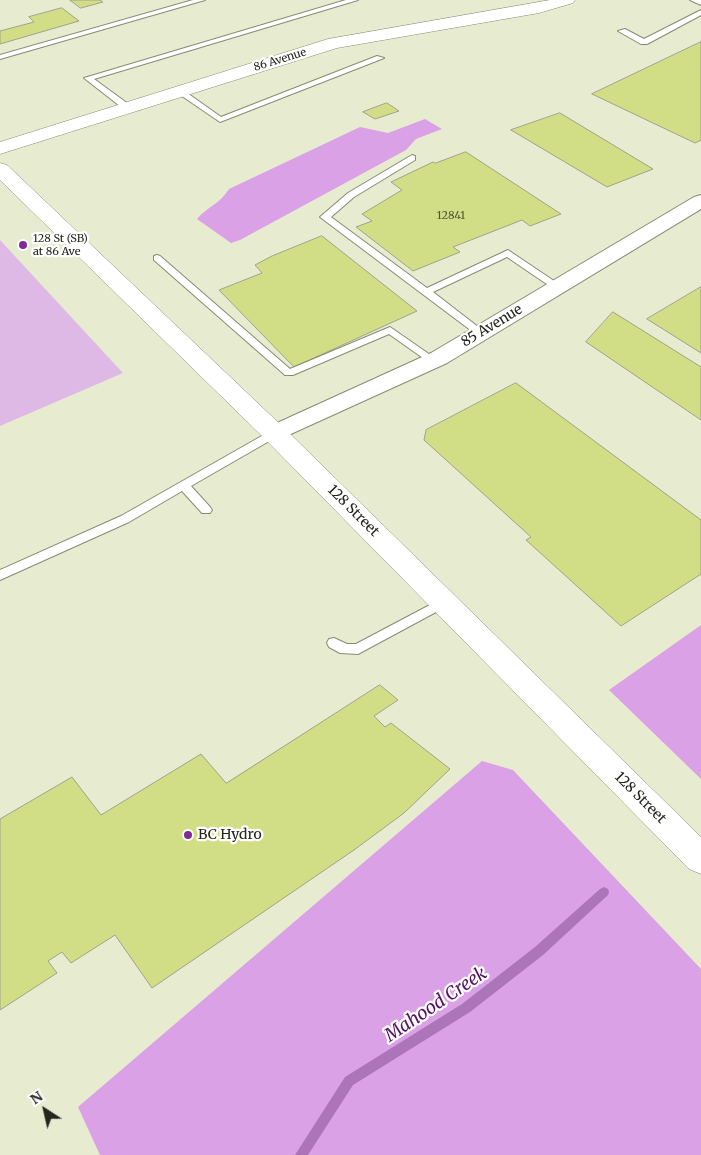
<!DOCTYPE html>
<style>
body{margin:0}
#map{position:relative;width:701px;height:1155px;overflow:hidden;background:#e7ecd1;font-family:Merriweather,serif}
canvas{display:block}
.north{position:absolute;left:20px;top:1085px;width:50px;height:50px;-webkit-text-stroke:4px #fff;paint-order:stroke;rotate:325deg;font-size:14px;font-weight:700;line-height:20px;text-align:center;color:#25261d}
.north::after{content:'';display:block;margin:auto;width:18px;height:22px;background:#25261d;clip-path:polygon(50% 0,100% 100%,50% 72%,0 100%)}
</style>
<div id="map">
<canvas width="701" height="1155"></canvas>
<div class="north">N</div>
</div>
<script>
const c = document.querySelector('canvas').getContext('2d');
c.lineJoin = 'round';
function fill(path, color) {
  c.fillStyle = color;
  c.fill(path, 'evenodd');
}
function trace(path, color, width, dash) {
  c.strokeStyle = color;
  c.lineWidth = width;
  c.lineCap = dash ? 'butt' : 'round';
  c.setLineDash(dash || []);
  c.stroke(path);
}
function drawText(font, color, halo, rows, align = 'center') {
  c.font = font + ' Merriweather,serif';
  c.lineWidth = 4.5;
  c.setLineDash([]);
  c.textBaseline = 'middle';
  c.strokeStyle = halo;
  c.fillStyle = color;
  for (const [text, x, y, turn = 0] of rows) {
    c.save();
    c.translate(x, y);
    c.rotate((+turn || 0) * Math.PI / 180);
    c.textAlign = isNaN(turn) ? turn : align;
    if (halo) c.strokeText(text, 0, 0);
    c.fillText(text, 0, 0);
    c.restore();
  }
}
const green = new Path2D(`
 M0 240 123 373 0 426Z`);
const forest = new Path2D(`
 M425 119 442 129 416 139 406 150 240 240 231 243 197 219C208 206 220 204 229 189L360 127 388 133Z
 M701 625V779L609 690Z
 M482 761 513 770 701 969V1155H100L78 1107Z`);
const stream = new Path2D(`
 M604 887 608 889 609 892 608 895 543 955 470 1012 353 1085 308 1155H295L345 1077 462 1004 535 947 600 889Z`);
const building = new Path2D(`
 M70 0H100L103 2 81 8Z
 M62 8 79 21 0 44V31L34 22 29 17Z
 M701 42V140L695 143 592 94Z
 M387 103 399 111 375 119 363 112Z
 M560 113 653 169 607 187 511 130Z
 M466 152 561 214 530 226 522 220 453 247 460 252 413 271 356 227 372 221 362 214 402 190 391 182 433 162 435 163Z
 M322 236 417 311 294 367 219 290 262 273 255 265 272 256Z
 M701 287V353L647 319Z
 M613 312 701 367V420L586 342Z
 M516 383 701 520V574L621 626 526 540 531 537 424 440 426 430Z
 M380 685 398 700 374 716 385 727 391 723 450 769 404 813 354 850 152 988 115 935 71 963 62 952 48 961 57 973 0 1010V819L72 777 101 815 201 754 226 783Z`);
const lane = new Path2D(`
 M193 0H205L0 59V55Z
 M346 0H358L94 79 131 106V110H125L84 78Z
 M690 0H701V5Z
 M701 10V15L647 44H641L618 31 625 29 644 39Z
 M377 56 384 58 220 122 176 92 183 90 221 117Z
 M412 155 415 156V160L354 197 331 217 427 288 508 250 560 285V289H554L507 257 433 292 486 333 485 335H477L320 217 348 193Z
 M157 255 160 256 290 369 390 327 439 361 438 363H430L389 334 293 375H285L154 260V256Z
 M274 429 278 430 280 433 278 436 191 486 210 507 212 510 210 513H202L182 491 129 522 0 580V570L121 516Z
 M445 597 449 599 451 602 449 605 358 654 340 653 329 647 327 643 329 639 334 638 347 644H356Z`);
const street = new Path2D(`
 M701 195V209L447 363 282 438 274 441 266 438 262 433 266 428 431 353 694 197Z`);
const secondary = new Path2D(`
 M550 0H575L573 3 539 13 337 48 0 154V142L328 39Z
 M0 163 7 165 283 427 701 837V874L689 869 265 439 0 180Z`);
const markers = [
 [23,245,5,"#832894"],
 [188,835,5,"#832894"]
];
const farStreetnames = [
 ["86 Avenue",280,60,-17]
];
const numberNames = [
 ["12841",451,216]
];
const farPoinames = [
 ["128 St (SB)",33,239],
 ["at 86 Ave",33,252]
];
const streetNames = [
 ["85 Avenue",492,326,-31],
 ["128 Street",353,511,45],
 ["128 Street",640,798,45]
];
const poiNames = [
 ["BC Hydro",198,835]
];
const nearWaternames = [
 ["Mahood Creek",436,1005,-34]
];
fill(green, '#dfb9e6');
fill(forest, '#daa1e6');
fill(stream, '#ac75b7');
fill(building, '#d1de85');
trace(building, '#9ea38a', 1);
trace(lane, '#878b72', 2);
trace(street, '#878b72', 2);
trace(secondary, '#878b72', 1);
fill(lane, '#fff');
fill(street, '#fff');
fill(secondary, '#fff');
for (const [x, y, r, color] of markers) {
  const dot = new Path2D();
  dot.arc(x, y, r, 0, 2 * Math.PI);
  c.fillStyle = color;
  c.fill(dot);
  trace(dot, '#fff', 2);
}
drawText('11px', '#25261d', '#fff', farStreetnames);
drawText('11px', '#505437', null, numberNames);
drawText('11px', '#25261d', '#fff', farPoinames, 'left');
drawText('14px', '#25261d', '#fff', streetNames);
drawText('14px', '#25261d', '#fff', poiNames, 'left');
drawText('italic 18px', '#571064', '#fff', nearWaternames);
</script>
